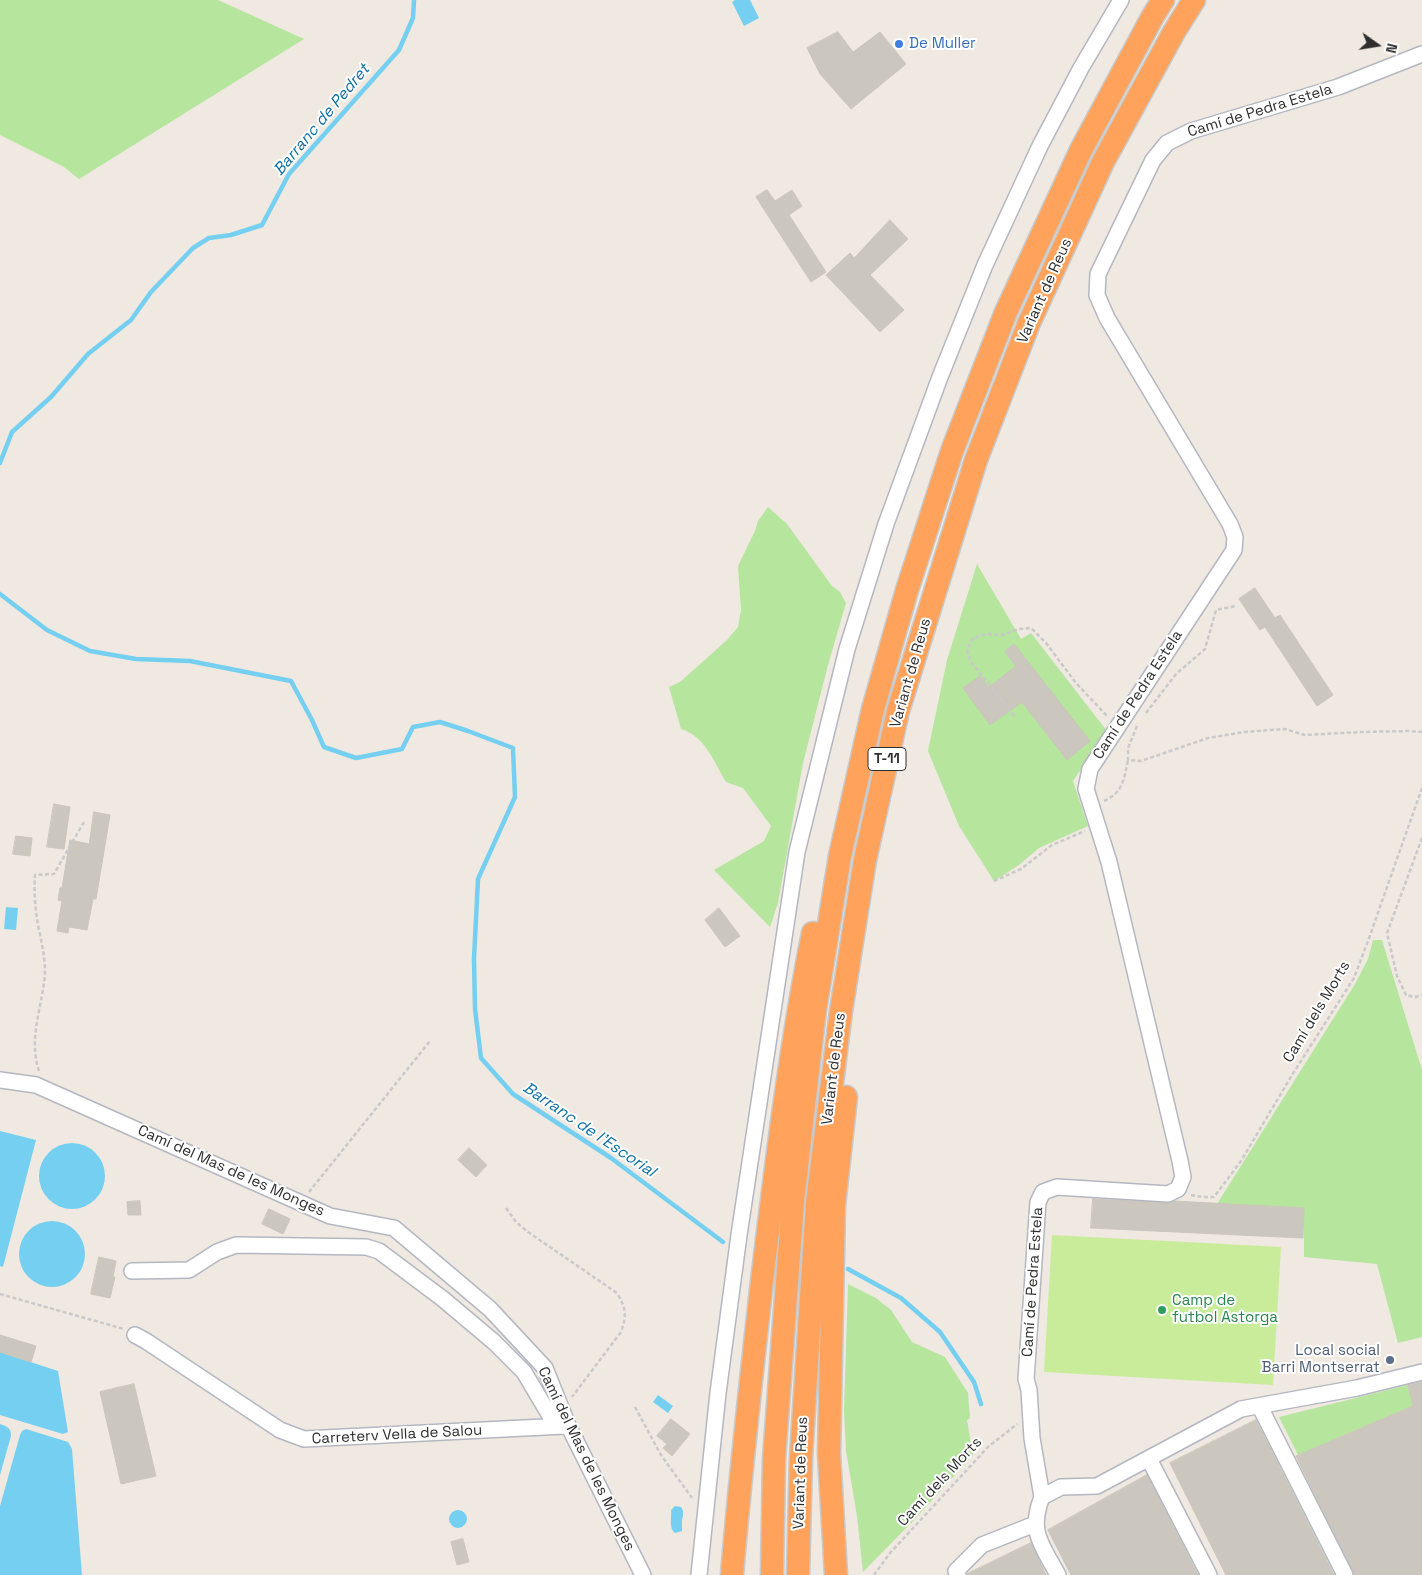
<!DOCTYPE html>
<meta charset="utf-8">
<style>
body{margin:0}
#map{position:relative;width:1422px;height:1575px;overflow:hidden;background:#efe9e1;font-family:"Space Grotesk",sans-serif}
canvas{display:block}
.north{position:absolute;left:1352px;top:20px;width:50px;height:50px;-webkit-text-stroke:4px #fff;paint-order:stroke;rotate:103deg;font-size:14px;font-weight:700;line-height:20px;text-align:center;color:#2e2e2e}
.north::after{content:'';display:block;margin:auto;width:18px;height:22px;background:#2e2e2e;clip-path:polygon(50% 0,100% 100%,50% 72%,0 100%)}
</style>
<div id="map">
<canvas width="1422" height="1575"></canvas>
<div class="north">N</div>
</div>
<script>
const c = document.querySelector('canvas').getContext('2d');
c.lineJoin = 'round';
function fill(path, color) {
  c.fillStyle = color;
  c.fill(path, 'evenodd');
}
function trace(path, color, width, dash) {
  c.strokeStyle = color;
  c.lineWidth = width;
  c.lineCap = dash ? 'butt' : 'round';
  c.setLineDash(dash || []);
  c.stroke(path);
}
function drawText(font, color, halo, rows, align = 'center') {
  c.font = font + ' "Space Grotesk",sans-serif';
  c.lineWidth = 4;
  c.setLineDash([]);
  c.textBaseline = 'middle';
  c.strokeStyle = halo;
  c.fillStyle = color;
  for (const [text, x, y, turn = 0] of rows) {
    c.save();
    c.translate(x, y);
    c.rotate((+turn || 0) * Math.PI / 180);
    c.textAlign = isNaN(turn) ? turn : align;
    if (halo) c.strokeText(text, 0, 0);
    c.fillText(text, 0, 0);
    c.restore();
  }
}
const green = new Path2D(`
 M0 0H218L304 39 79 179 64 167 0 135Z
 M768 507 787 524 832 586 840 592 846 603 828 665 803 763 778 903 770 927 714 870 764 841 771 826 743 788 726 782C714 762 705 736 681 729L669 687 680 682 727 640 738 627 741 610 738 566 755 531 758 521Z
 M977 564 1021 639 1031 633 1107 731 1073 781 1088 826 1039 848 1019 865 994 881 959 826 928 751 947 660Z
 M1373 940H1382L1422 1070V1337L1398 1343 1377 1264 1304 1257V1208L1217 1204 1355 984 1368 959Z
 M848 1284 876 1298 891 1310 912 1342 945 1357 968 1393 970 1418 967 1420 973 1455 914 1520 863 1572 857 1516 846 1451 844 1411Z
 M1408 1385 1413 1406 1298 1455 1279 1417Z`);
const pitch = new Path2D(`
 M1052 1235 1281 1247 1273 1385 1044 1372Z`);
const water = new Path2D(`
 M735 0H750L759 18 744 26 732 2Z
 M6 907 18 908 16 930 4 929Z
 M0 1131 36 1140 3 1267 0 1266Z
 M39 1176a33 33 0 1 1 66 0a33 33 0 1 1-66 0Z
 M19 1254a33 33 0 1 1 66 0a33 33 0 1 1-66 0Z
 M0 1352 58 1371 68 1432 63 1434 0 1415Z
 M658 1395 673 1406 668 1413 653 1402Z
 M0 1424C8 1427 11 1428 11 1436L0 1475Z
 M26 1429 68 1442 72 1449 82 1575H0V1506L20 1435 22 1431Z
 M675 1506 681 1507C686 1514 681 1517 682 1524 682 1527 682 1529 682 1531L675 1533 673 1531C669 1525 672 1517 671 1510Z
 M449 1519a9 9 0 1 1 18 0a9 9 0 1 1-18 0Z`);
const stream = new Path2D(`
 M0 463 12 432 51 397 88 354 131 320 151 292 193 248 209 238 231 235 262 225 289 174 399 50 413 18 414 0
 M0 594 47 630 90 651 136 659 190 661 291 681 312 720 324 747 356 758 402 749 413 727 440 722 468 731 513 748 515 797 478 879 474 958 475 1009 481 1058 513 1094 611 1158 723 1242
 M848 1269 901 1298 940 1332 974 1382 981 1404`);
const building = new Path2D(`
 M838 32 853 52 880 32 906 64 851 109 820 74 807 48Z
 M767 190 775 201 792 190 802 206 789 215 826 272 811 282 756 197Z
 M890 220 908 239 870 275 904 310 880 332 826 275 850 253 854 258Z
 M1255 588 1275 618 1280 615 1333 695 1317 706 1265 627 1260 630 1239 599Z
 M1014 644 1090 741 1067 760 1022 702 990 725 963 688 980 676 988 688 1016 666 1005 652Z
 M54 804 70 807 64 849 47 847Z
 M94 812 110 815 96 899H93L87 930 69 927 68 933 57 931 62 901 58 900 60 888H62L70 840 89 844Z
 M16 836 32 838 30 856 13 854Z
 M719 908 740 936 725 947 705 920Z
 M469 1148 487 1165 476 1177 458 1160Z
 M1093 1199 1167 1203 1174 1201 1304 1208 1303 1238 1091 1228Z
 M140 1201 141 1215H128L127 1202Z
 M269 1209 290 1219 283 1234 262 1224Z
 M99 1257 116 1261 113 1277H115L110 1298 91 1294Z
 M0 1335 36 1346 31 1362 0 1352Z
 M1422 1382V1575H1354L1296 1456 1413 1406 1408 1385Z
 M134 1384 156 1476 121 1484 100 1392Z
 M671 1419 690 1434 672 1456 663 1448 667 1444 657 1436Z
 M1256 1420 1334 1575H1226L1170 1463Z
 M1147 1475 1198 1575H1071L1048 1530Z
 M463 1539 469 1562 457 1565 451 1542Z
 M1031 1543 1046 1575H967V1574Z`);
const path = new Path2D(`
 M1146 713 1176 674 1205 649 1216 610 1236 606
 M1014 716 971 662 967 650 973 638 987 634 1002 635 1019 629 1031 628 1046 643 1076 683 1107 716
 M1137 726 1128 748V760L1141 761 1208 738 1244 732 1285 729 1305 735 1361 732 1409 731 1422 732
 M1104 801C1124 792 1124 778 1128 760
 M1422 838 1387 933 1397 976 1406 995 1415 997 1422 995
 M994 881 1021 869 1052 845 1085 831
 M39 1071C29 1041 40 1012 44 983 47 963 42 945 38 925 35 909 34 892 35 875L54 874 84 822
 M309 1192 430 1041
 M1191 1195 1202 1197H1214L1241 1161 1292 1075 1354 978 1368 941 1422 788
 M506 1208 516 1222 528 1232 617 1293C626 1308 627 1315 621 1332L572 1397
 M0 1294 124 1329
 M635 1407 661 1455 692 1498
 M874 1575 890 1553 988 1447 1017 1424`);
const minor = new Path2D(`
 M0 1080 36 1085 330 1216 394 1228 490 1309 545 1368 568 1425 643 1575
 M132 1271 189 1270 217 1252 236 1245 366 1247 379 1251 443 1299 494 1342 524 1372 556 1426
 M135 1335 146 1341 280 1430 304 1439 564 1426
 M1260 1407 1345 1575
 M1149 1459 1209 1575
 M1042 1497 1032 1438 1029 1390 1026 1379 1038 1202 1043 1192 1057 1187 1168 1194 1178 1189 1183 1177 1180 1161 1109 862 1086 789 1090 769 1234 550 1235 537 1230 524 1107 318 1097 295 1098 274 1153 160 1167 143 1191 131 1338 87 1422 54
 M699 1575 718 1393 739 1235 797 852 847 649 886 524 940 377 985 265 1040 146 1081 68 1121 0
 M958 1575 956 1571 982 1545 1035 1524
 M1058 1575C1042 1545 1028 1532 1042 1497L1061 1487 1097 1486 1241 1409 1357 1388 1422 1372`);
const highway = new Path2D(`
 M732 1575C740 1477 751 1379 762 1281 776 1165 790 1048 813 933
 M772 1575 774 1459 793 1201 815 1010 840 856 873 709 907 590 952 451 1006 312 1081 150 1153 16 1163 0
 M798 1575 801 1457 817 1203 841 1011 865 860 898 711 976 460 1029 323 1103 162 1174 32 1194 0
 M836 1575 829 1454 834 1205 846 1097`);
const markers = [
 [899,44,5,"#3f7fe0"],
 [1162,1310,5,"#2e9e5b"],
 [1390,1360,5,"#5c6f8a"]
];
const shields = [
 [887,759,38]
];
const shieldNames = [
 ["T-11",887,759]
];
const shopNames = [
 ["De Muller",909,44]
];
const streetNames = [
 ["Camí de Pedra Estela",1260,111,-17],
 ["Variant de Reus",1045,291,-66],
 ["Variant de Reus",911,673,-74],
 ["Camí de Pedra Estela",1138,695,-57],
 ["Camí dels Morts",1317,1012,-59],
 ["Variant de Reus",834,1069,-83],
 ["Camí del Mas de les Monges",231,1171,24],
 ["Camí de Pedra Estela",1033,1282,-86],
 ["Carreterv Vella de Salou",397,1435,-3],
 ["Camí del Mas de les Monges",586,1459,64],
 ["Variant de Reus",801,1473,-88],
 ["Camí dels Morts",940,1482,-47]
];
const leisureNames = [
 ["Camp de",1172,1301],
 ["futbol Astorga",1172,1318]
];
const serviceNames = [
 ["Local social",1380,1351],
 ["Barri Montserrat",1380,1368]
];
const waterNames = [
 ["Barranc de Pedret",322,120,-50],
 ["Barranc de l'Escorial",589,1130,34]
];
fill(green, '#b6e59e');
fill(pitch, '#c9ec9a');
fill(water, '#75cff0');
trace(stream, '#75cff0', 4.5);
fill(building, '#cbc7bf');
trace(building, '#cbc5ba', 1);
trace(minor, '#b4b7c1', 18);
trace(highway, '#c9c9c9', 25);
trace(path, '#c9c9c9', 2.5, [4, 2.5]);
trace(minor, '#fff', 15);
trace(highway, '#ffa35c', 22);
for (const [x, y, r, color] of markers) {
  const dot = new Path2D();
  dot.arc(x, y, r, 0, 2 * Math.PI);
  c.fillStyle = color;
  c.fill(dot);
  trace(dot, '#fff', 2);
}
for (const [x, y, w] of shields) {
  const box = new Path2D();
  box.roundRect(x - w / 2, y - 11.5, w, 23, 4);
  c.fillStyle = '#fff';
  c.fill(box);
  trace(box, '#2e2e2e', 1);
}
drawText('bold 14px', '#2e2e2e', null, shieldNames);
drawText('15px', '#366cbe', '#fff', shopNames, 'left');
drawText('15px', '#2e2e2e', '#fff', streetNames);
drawText('15px', '#27864d', '#fff', leisureNames, 'left');
drawText('15px', '#4e5e75', '#fff', serviceNames, 'right');
drawText('italic 16px', '#0d6fa3', '#fff', waterNames);
</script>
